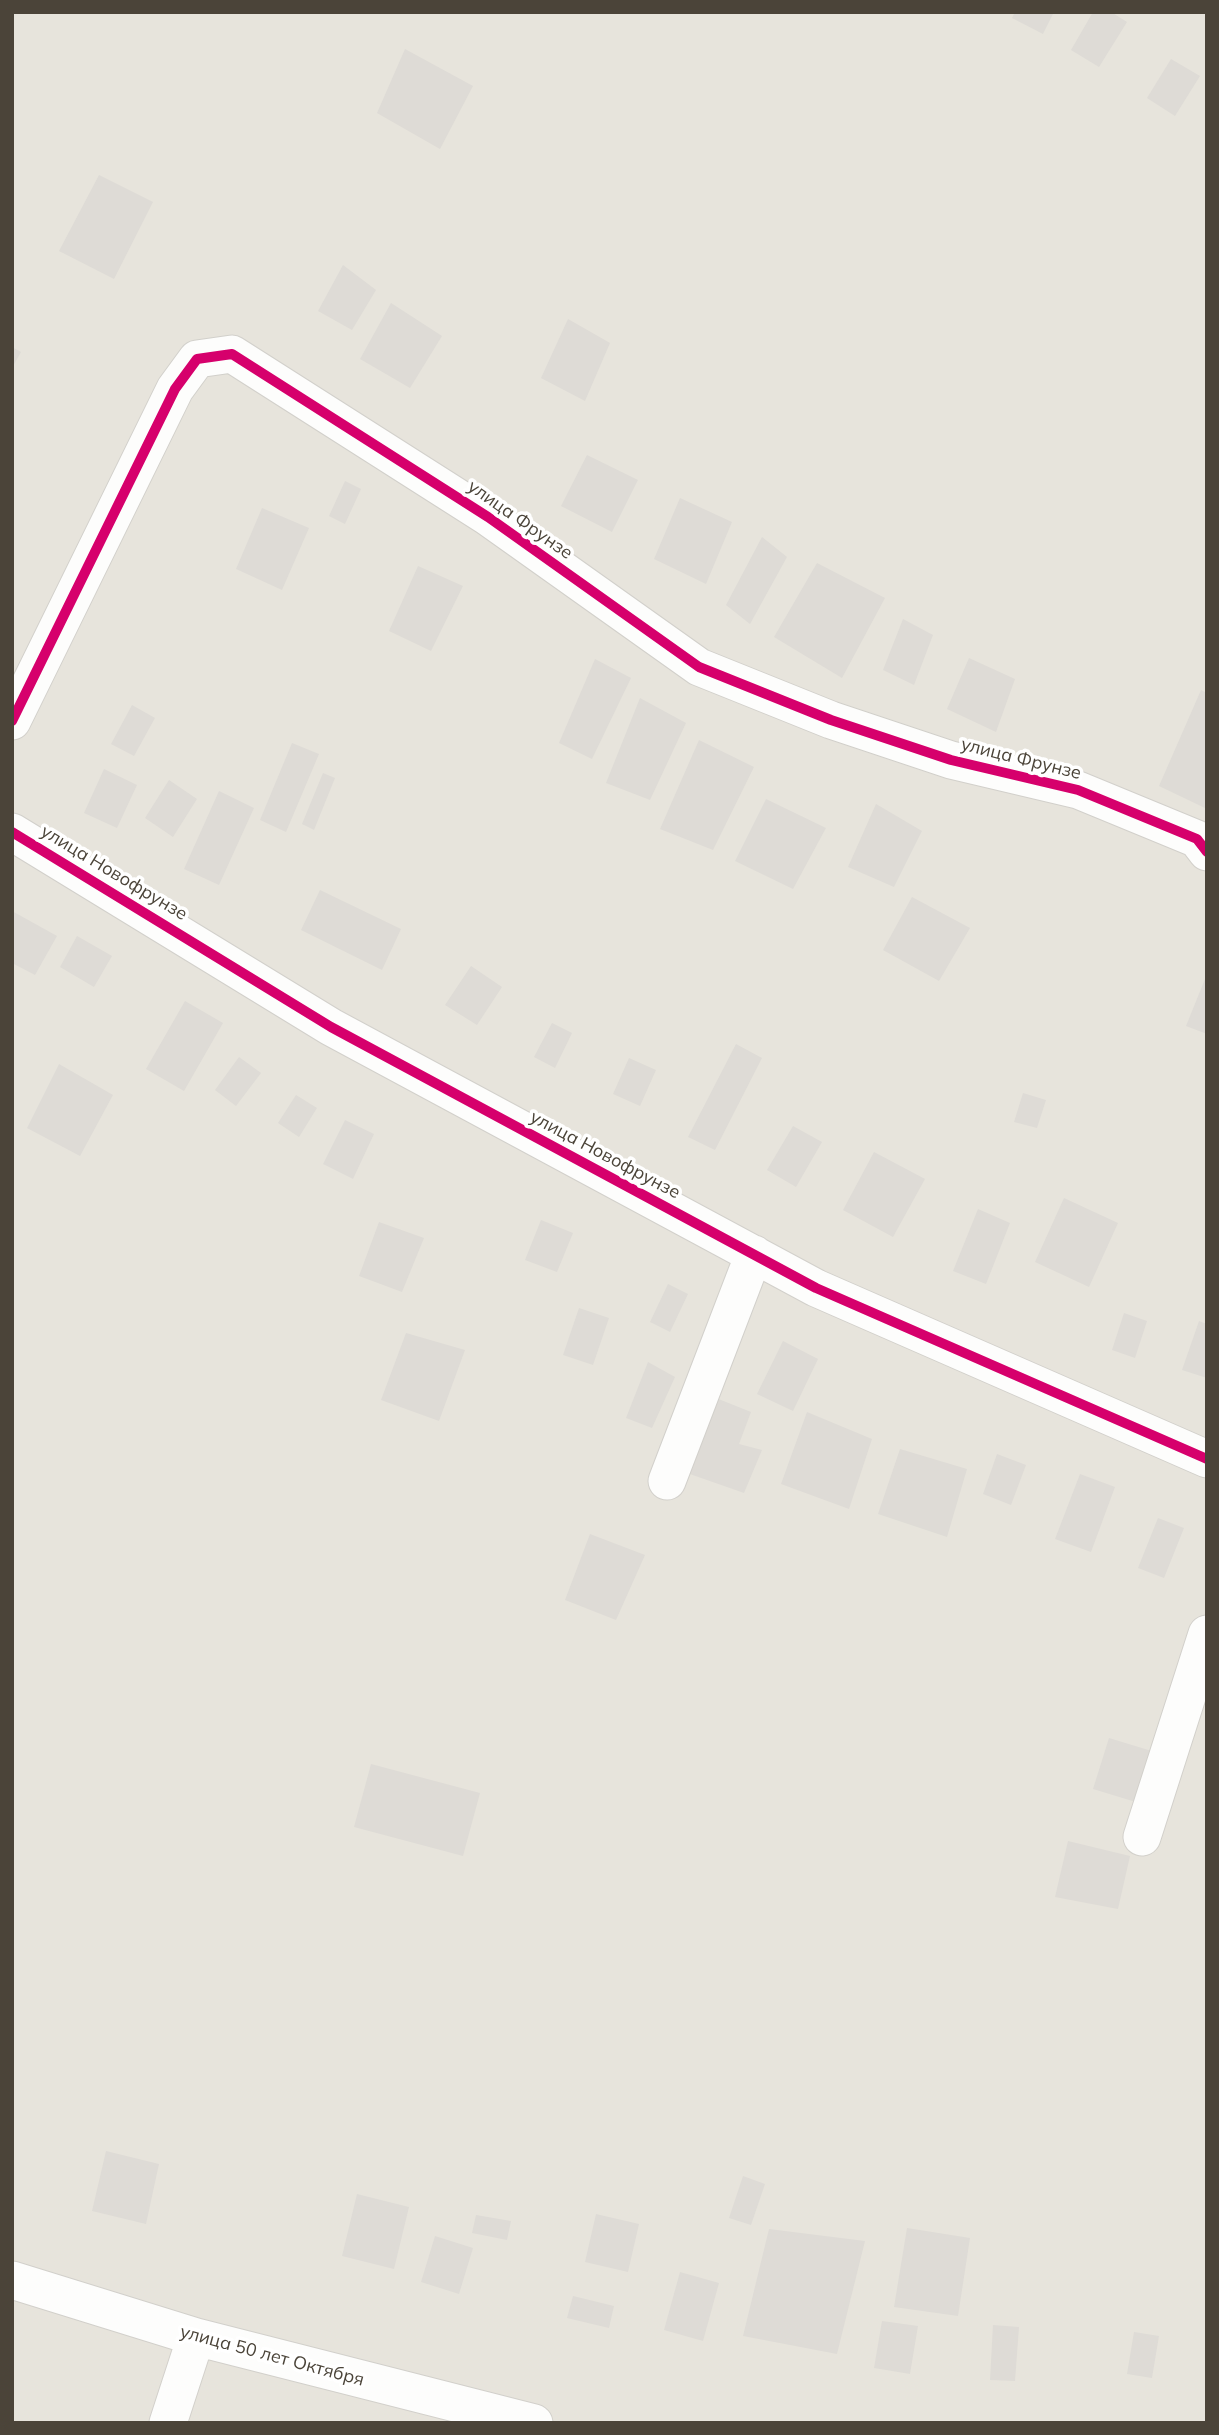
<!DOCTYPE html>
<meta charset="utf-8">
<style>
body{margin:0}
#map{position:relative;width:1219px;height:2435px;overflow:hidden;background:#f4f2ee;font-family:Mulish,sans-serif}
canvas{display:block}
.frame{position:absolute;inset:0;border:14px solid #4b4439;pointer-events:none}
</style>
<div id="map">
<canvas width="1219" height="2435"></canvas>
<div class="frame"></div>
</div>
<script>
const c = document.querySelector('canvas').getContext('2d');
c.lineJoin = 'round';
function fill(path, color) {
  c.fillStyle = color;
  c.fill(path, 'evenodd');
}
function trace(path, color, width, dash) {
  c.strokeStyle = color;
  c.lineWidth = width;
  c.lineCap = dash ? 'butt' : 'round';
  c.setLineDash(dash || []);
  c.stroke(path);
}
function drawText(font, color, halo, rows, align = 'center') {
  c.font = font + ' Mulish,sans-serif';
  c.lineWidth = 7;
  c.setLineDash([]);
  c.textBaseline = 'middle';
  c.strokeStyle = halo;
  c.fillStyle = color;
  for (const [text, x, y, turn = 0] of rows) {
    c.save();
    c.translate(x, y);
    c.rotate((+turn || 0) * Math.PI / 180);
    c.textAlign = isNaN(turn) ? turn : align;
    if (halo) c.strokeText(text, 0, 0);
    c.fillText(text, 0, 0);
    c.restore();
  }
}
const residential = new Path2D(`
 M12 12H1207V2423H12Z`);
const building = new Path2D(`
 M1015 12H1054L1043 34 1012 18Z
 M1093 12H1111L1127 22 1099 67 1071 50Z
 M405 49 473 86 440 149 377 113Z
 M1171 59 1200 76 1175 116 1147 98Z
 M99 175 153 202 114 279 59 251Z
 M343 265 376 290 352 330 318 311Z
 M391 303 442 336 410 388 360 359Z
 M568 319 610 343 585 401 541 378Z
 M12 347 21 352 12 368Z
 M587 455 638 480 612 532 561 506Z
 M345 481 361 489 345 524 329 516Z
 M680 498 732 522 706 584 654 559Z
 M262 508 309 528 282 590 236 569Z
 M762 537 787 557 750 624 726 605Z
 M817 563 885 598 842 678 774 637Z
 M418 566 463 586 431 651 389 631Z
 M903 619 933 635 914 685 883 670Z
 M969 658 1015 679 996 732 947 709Z
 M595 659 631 678 592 759 559 743Z
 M1201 690 1207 693V809L1159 786Z
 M640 698 686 723 650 800 606 783Z
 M132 705 155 718 134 756 111 744Z
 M699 740 754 767 713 850 660 829Z
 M292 743 319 754 286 832 260 820Z
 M104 769 137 785 117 828 84 813Z
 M323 773 335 778 314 830 302 824Z
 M169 780 197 799 173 837 145 818Z
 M219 791 254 808 219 885 184 869Z
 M766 799 826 828 793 889 735 861Z
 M876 804 922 831 894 887 848 867Z
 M320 890 401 929 382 970 301 930Z
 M912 897 970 928 939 981 883 950Z
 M12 911 57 936 35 975 12 963Z
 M77 936 112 956 94 987 60 967Z
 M471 966 502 987 477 1025 445 1005Z
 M1207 974V1034L1186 1026Z
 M185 1001 223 1023 184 1091 146 1069Z
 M552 1023 572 1033 555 1068 534 1057Z
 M736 1044 762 1058 715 1150 688 1137Z
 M239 1057 261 1073 236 1106 215 1090Z
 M629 1058 656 1070 640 1106 613 1094Z
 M59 1064 113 1095 80 1156 27 1128Z
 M1023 1093 1046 1100 1037 1128 1014 1122Z
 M296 1095 317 1108 299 1137 278 1123Z
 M345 1120 374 1134 353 1179 323 1164Z
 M793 1126 822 1142 796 1187 767 1170Z
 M874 1152 925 1179 893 1237 843 1210Z
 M1064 1198 1118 1223 1089 1287 1035 1262Z
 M978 1209 1010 1223 986 1284 953 1271Z
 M541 1220 573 1233 557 1272 525 1260Z
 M379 1222 424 1238 402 1292 359 1276Z
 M668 1284 688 1294 670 1332 650 1322Z
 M579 1308 609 1318 593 1365 563 1355Z
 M1124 1313 1147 1321 1135 1358 1112 1350Z
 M1199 1321 1207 1324V1378L1182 1370Z
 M406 1333 465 1350 439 1421 381 1400Z
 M783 1341 818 1359 793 1411 757 1394Z
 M648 1362 675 1377 652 1428 626 1418Z
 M716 1398 751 1412 739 1444 762 1450 744 1493 687 1473Z
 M807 1412 872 1439 849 1509 781 1484Z
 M900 1449 967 1469 947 1537 878 1514Z
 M997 1454 1026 1465 1011 1505 983 1494Z
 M1080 1474 1115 1487 1091 1552 1055 1539Z
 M1158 1518 1184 1528 1164 1578 1138 1568Z
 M590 1534 645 1555 616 1620 565 1600Z
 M1109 1738 1155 1752 1139 1803 1093 1789Z
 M371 1764 480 1793 463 1856 354 1827Z
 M1068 1841 1130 1856 1118 1909 1055 1897Z
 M106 2151 159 2164 146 2224 92 2211Z
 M743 2176 765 2184 751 2225 729 2218Z
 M357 2194 409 2207 394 2269 342 2256Z
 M596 2214 639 2224 628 2272 585 2262Z
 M476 2215 511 2221 507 2240 472 2233Z
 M907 2228 970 2238 958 2316 894 2307Z
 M769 2229 865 2241 837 2354 743 2336Z
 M435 2236 473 2248 459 2294 421 2282Z
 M680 2272 719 2283 703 2341 664 2330Z
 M573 2296 614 2306 609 2328 567 2318Z
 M882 2321 918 2326 910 2374 874 2368Z
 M993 2325 1019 2327 1015 2381 990 2380Z
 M1134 2332 1159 2336 1152 2378 1127 2374Z`);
const minor = new Path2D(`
 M12 721 175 389 197 359 232 354 488 517 699 667 831 720 951 760 1078 790 1197 839 1207 852
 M12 832 331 1027 816 1288 1207 1459
 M667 1481 754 1254
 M1142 1837 1207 1634
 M12 2280 196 2337 534 2423
 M168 2423 196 2337`);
const cycleway = new Path2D(`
 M12 721 175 389 197 359 232 354 488 517 699 667 831 720 951 760 1078 790 1197 839 1207 852
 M12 832 331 1027 816 1288 1207 1459`);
const streetNames = [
 ["улица Фрунзе",520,520,35],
 ["улица Фрунзе",1021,759,14],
 ["улица Новофрунзе",114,873,31],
 ["улица Новофрунзе",605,1155,28],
 ["улица 50 лет Октября",272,2356,15]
];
fill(residential, '#e7e4dc');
fill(building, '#dedbd6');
trace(minor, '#d2d0cb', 39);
trace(minor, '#fdfdfc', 37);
trace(cycleway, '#d6006c', 10);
drawText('18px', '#4b4439', '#fff', streetNames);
</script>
